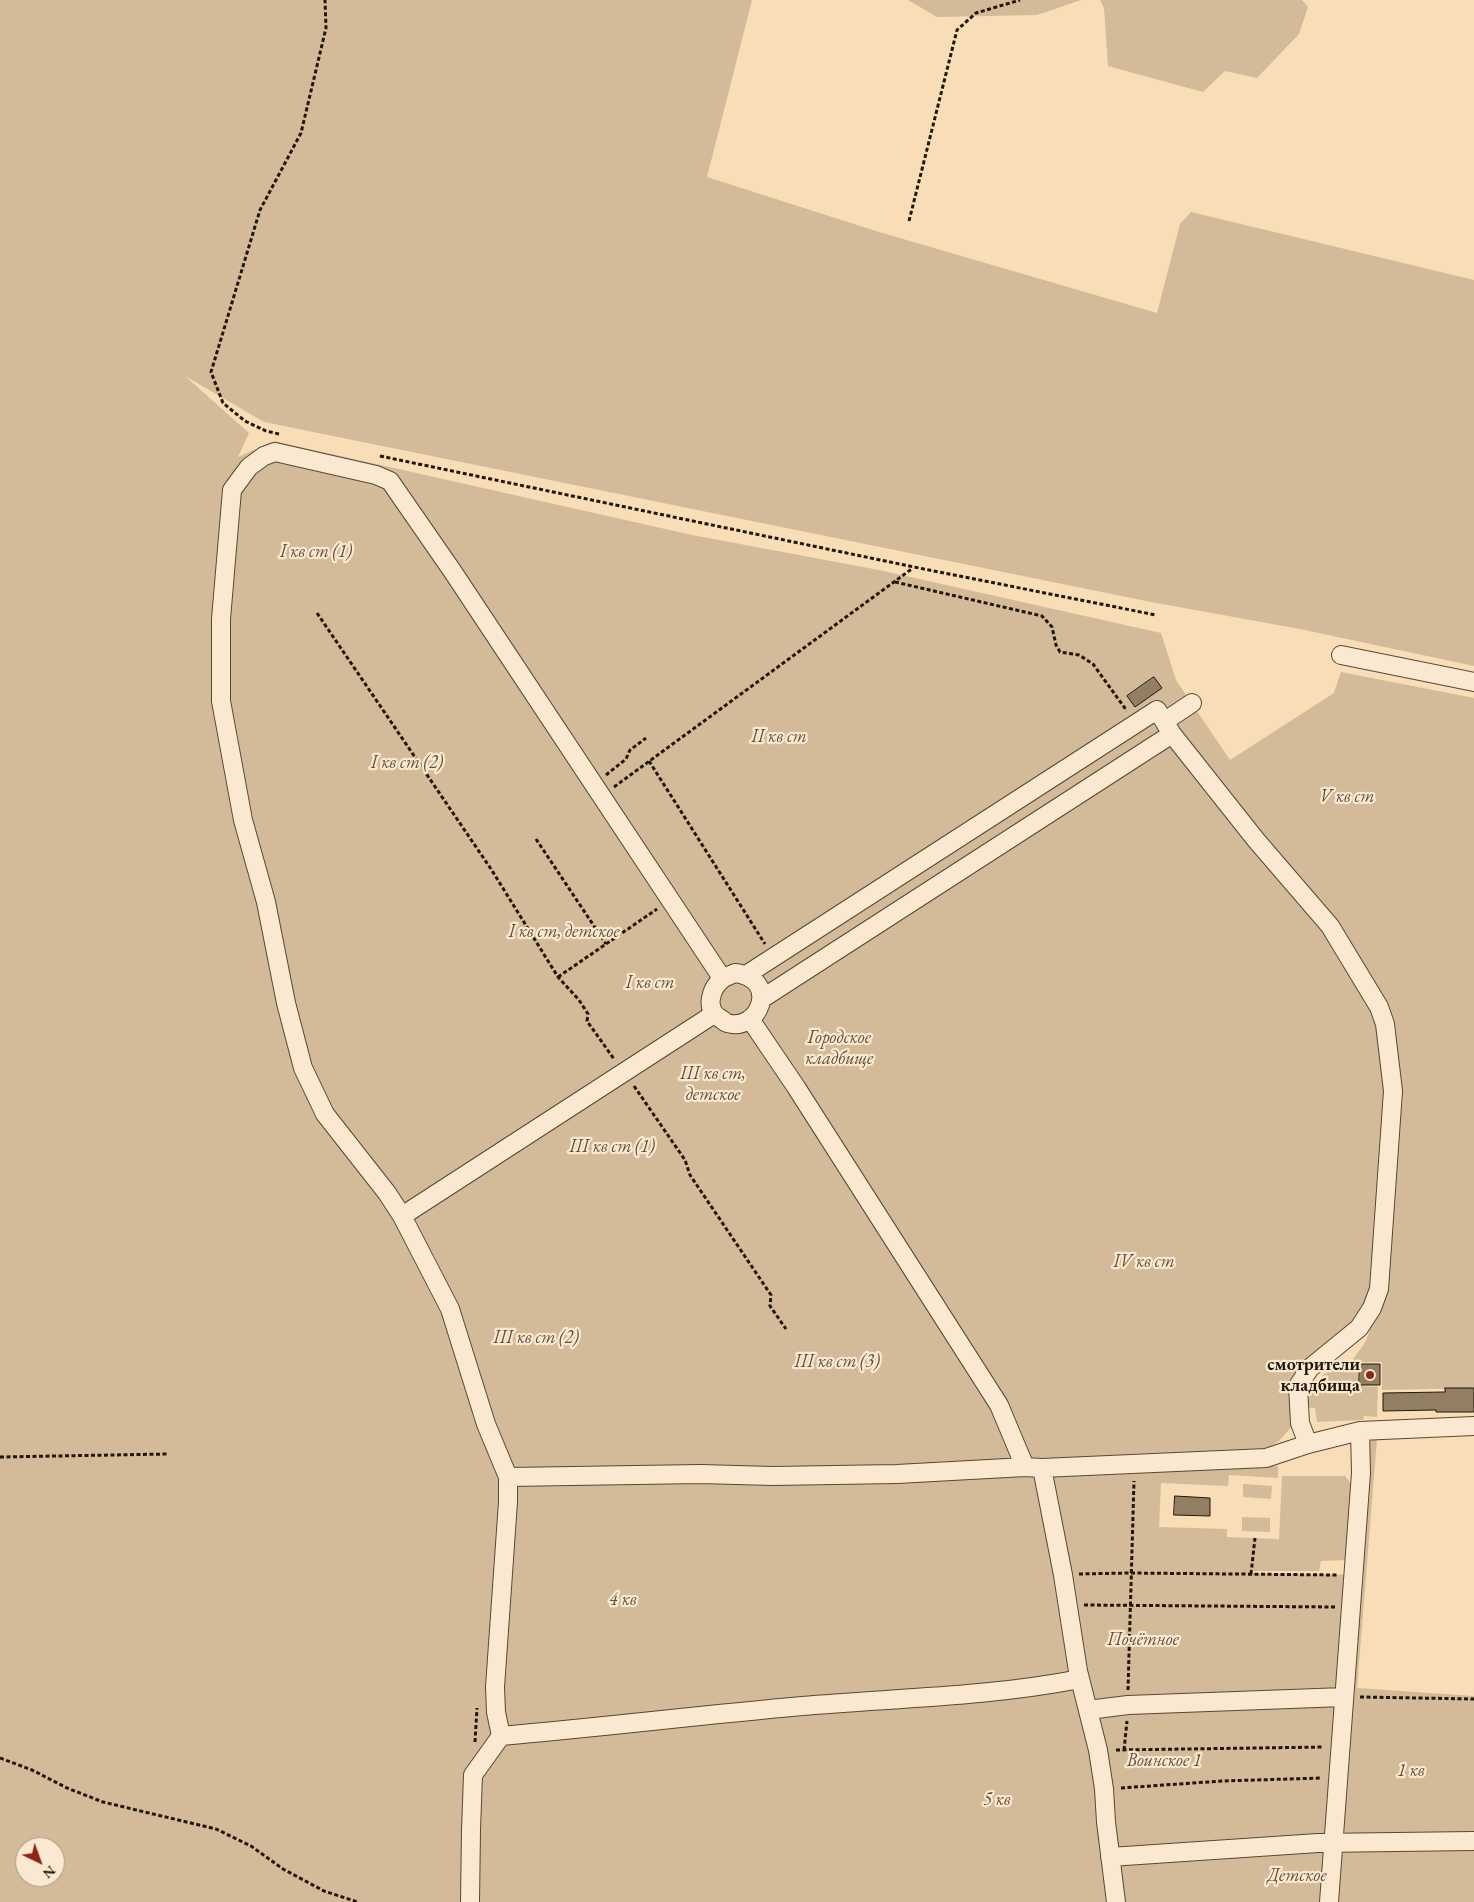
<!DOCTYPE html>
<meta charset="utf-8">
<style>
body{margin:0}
#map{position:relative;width:1474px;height:1902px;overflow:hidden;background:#f8ddb6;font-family:"EB Garamond",serif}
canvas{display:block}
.north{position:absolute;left:15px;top:1837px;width:50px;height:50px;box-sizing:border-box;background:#fae9d0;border:1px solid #a39580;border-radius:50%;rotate:138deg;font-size:14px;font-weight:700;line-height:20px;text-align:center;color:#211709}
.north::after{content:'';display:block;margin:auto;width:18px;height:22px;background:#8f2418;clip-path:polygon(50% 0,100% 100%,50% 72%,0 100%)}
</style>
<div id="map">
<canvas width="1474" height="1902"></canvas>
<div class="north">N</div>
</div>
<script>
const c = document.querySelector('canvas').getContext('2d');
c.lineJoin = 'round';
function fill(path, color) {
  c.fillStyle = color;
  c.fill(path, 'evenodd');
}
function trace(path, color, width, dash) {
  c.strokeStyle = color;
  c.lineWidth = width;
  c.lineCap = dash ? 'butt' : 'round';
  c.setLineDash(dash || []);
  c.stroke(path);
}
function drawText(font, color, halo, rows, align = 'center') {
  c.font = font + ' "EB Garamond",serif';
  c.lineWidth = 4.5;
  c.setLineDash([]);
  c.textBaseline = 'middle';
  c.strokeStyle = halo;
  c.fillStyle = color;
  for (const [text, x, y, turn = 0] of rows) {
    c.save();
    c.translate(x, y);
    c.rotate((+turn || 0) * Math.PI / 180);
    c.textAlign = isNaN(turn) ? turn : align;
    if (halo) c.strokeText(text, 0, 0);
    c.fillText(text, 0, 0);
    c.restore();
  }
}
const green = new Path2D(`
 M0 0H752L707 177 879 232 1157 313 1180 224 1191 212 1474 280V666L1300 629 1151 602 264 422 185 376 249 433 238 457 274 441 692 535 879 570 1161 633 1176 680 1230 760 1334 693 1341 672 1474 698V1388L1382 1390V1362H1359L1358 1386 1378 1387 1377 1417 1364 1416 1363 1420 1317 1422 1315 1408 1303 1407 1324 1374 1351 1362 1366 1341 1375 1314 1360 1321 1304 1369 1294 1424 1279 1441 1266 1450V1465L1278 1466V1478L1229 1475 1228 1486 1161 1483 1159 1527 1227 1529V1537L1279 1539 1282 1476H1345L1353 1486 1348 1560 1321 1561 1319 1571H1252V1573L1358 1575 1367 1445 1372 1439H1377L1357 1688 1474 1696V1902H0ZM25 1847H55V1877H25Z
 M908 0H1081L1037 15 937 17Z
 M1100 0H1302L1308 7 1299 34 1257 78 1225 71 1203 92 1108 66 1104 8Z
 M1243 1484 1272 1486 1271 1499 1243 1497Z
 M1242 1517 1270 1518V1532L1242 1531Z`);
const building = new Path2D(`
 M1154 677 1162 688 1135 707 1127 696Z
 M1360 1364H1380V1385H1359Z
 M1445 1388H1474V1412H1436V1410L1383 1411V1393L1445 1392Z
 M1175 1496 1210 1498V1516L1174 1515Z`);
const path = new Path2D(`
 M909 221 957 30 976 13 1020 0
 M279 434 266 431 245 421 223 403 211 372 260 210 301 133 326 28 325 0
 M380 456 914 567 1156 615
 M895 582 1042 616 1052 627 1056 645 1060 652 1079 655 1093 664 1127 711
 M317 613 491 869 558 977 579 1000 588 1014 587 1021 614 1059
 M649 761 765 944
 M606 775 626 759 630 750 646 738
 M614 787 913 568
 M536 839 606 944
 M558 977 657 909
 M634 1086 685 1160 690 1175 771 1295 770 1306 786 1329
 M0 1457 167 1454
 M1079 1574 1130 1573 1338 1575
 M1251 1574 1255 1538
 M1084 1605 1335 1607
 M1128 1690 1134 1481
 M1360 1697 1474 1699
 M475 1742 477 1708
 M1116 1750 1324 1747
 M1124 1750 1127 1721
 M0 1758 32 1770 67 1788 103 1802 216 1829 251 1846 283 1869 324 1891 358 1902
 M1121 1788 1222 1781 1322 1778`);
const minor = new Path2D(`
 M1341 655 1474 682
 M1165 721 1192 703
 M735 973C781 979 759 1033 727 1023 724 1022 721 1018 718 1017 705 1008 711 989 721 980 725 977 730 975 735 973Z
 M746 975 1157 710 1172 734 1256 840 1330 926 1379 1007 1385 1024 1393 1091 1379 1289 1372 1308 1359 1328 1310 1368 1298 1386 1300 1423 1308 1444
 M763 998 1172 734
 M750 1019 796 1087 999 1405 1025 1467
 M402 1216 714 1014
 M1042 1468 1063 1575 1078 1671 1098 1750 1104 1789 1106 1822 1116 1902
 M508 1477 700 1474 773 1476 897 1474 1025 1467 1042 1468 1266 1458 1308 1444 1360 1431 1474 1426
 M1088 1710 1128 1705 1344 1697
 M501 1736C602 1727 702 1715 802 1706 895 1698 988 1697 1080 1679
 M1110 1857 1318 1843 1474 1841
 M470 1902 471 1830 473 1775 501 1736 496 1712 495 1687 508 1502V1477L486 1424 450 1309 402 1216 387 1193 325 1114 303 1068 286 1003 266 902 243 820 221 701V619L232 490 249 467 264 456 275 452 376 475 390 481 453 572 722 978
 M1329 1902 1361 1473 1360 1431`);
const markers = [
 [1370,1375,5,"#8f2418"]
];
const parkNames = [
 ["I кв ст (1)",316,552],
 ["II кв ст",779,737],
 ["I кв ст (2)",407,763],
 ["V кв ст",1347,797],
 ["I кв ст, детское",564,932],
 ["I кв ст",650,983],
 ["Городское",839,1038],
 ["кладбище",839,1059],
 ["III кв ст,",713,1074],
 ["детское",713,1095],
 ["III кв ст (1)",612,1147],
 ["IV кв ст",1144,1262],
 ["III кв ст (2)",536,1338],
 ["III кв ст (3)",837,1362],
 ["4 кв",623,1600],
 ["Почётное",1143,1640],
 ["Воинское 1",1164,1761],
 ["1 кв",1411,1771],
 ["5 кв",997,1800],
 ["Детское",1297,1876]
];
const poiNames = [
 ["смотрители",1360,1365],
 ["кладбища",1360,1386]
];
fill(green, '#d3bb99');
fill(building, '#917e63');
trace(building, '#211709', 1);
trace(minor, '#574834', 20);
trace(path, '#211709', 3, [4, 2.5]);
trace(minor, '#fae9d0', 18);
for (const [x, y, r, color] of markers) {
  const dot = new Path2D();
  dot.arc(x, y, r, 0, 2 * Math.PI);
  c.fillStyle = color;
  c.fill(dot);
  trace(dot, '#fae9d0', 2);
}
drawText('italic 18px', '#5f503b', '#fae9d0', parkNames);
drawText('bold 18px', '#211709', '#fae9d0', poiNames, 'right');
</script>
